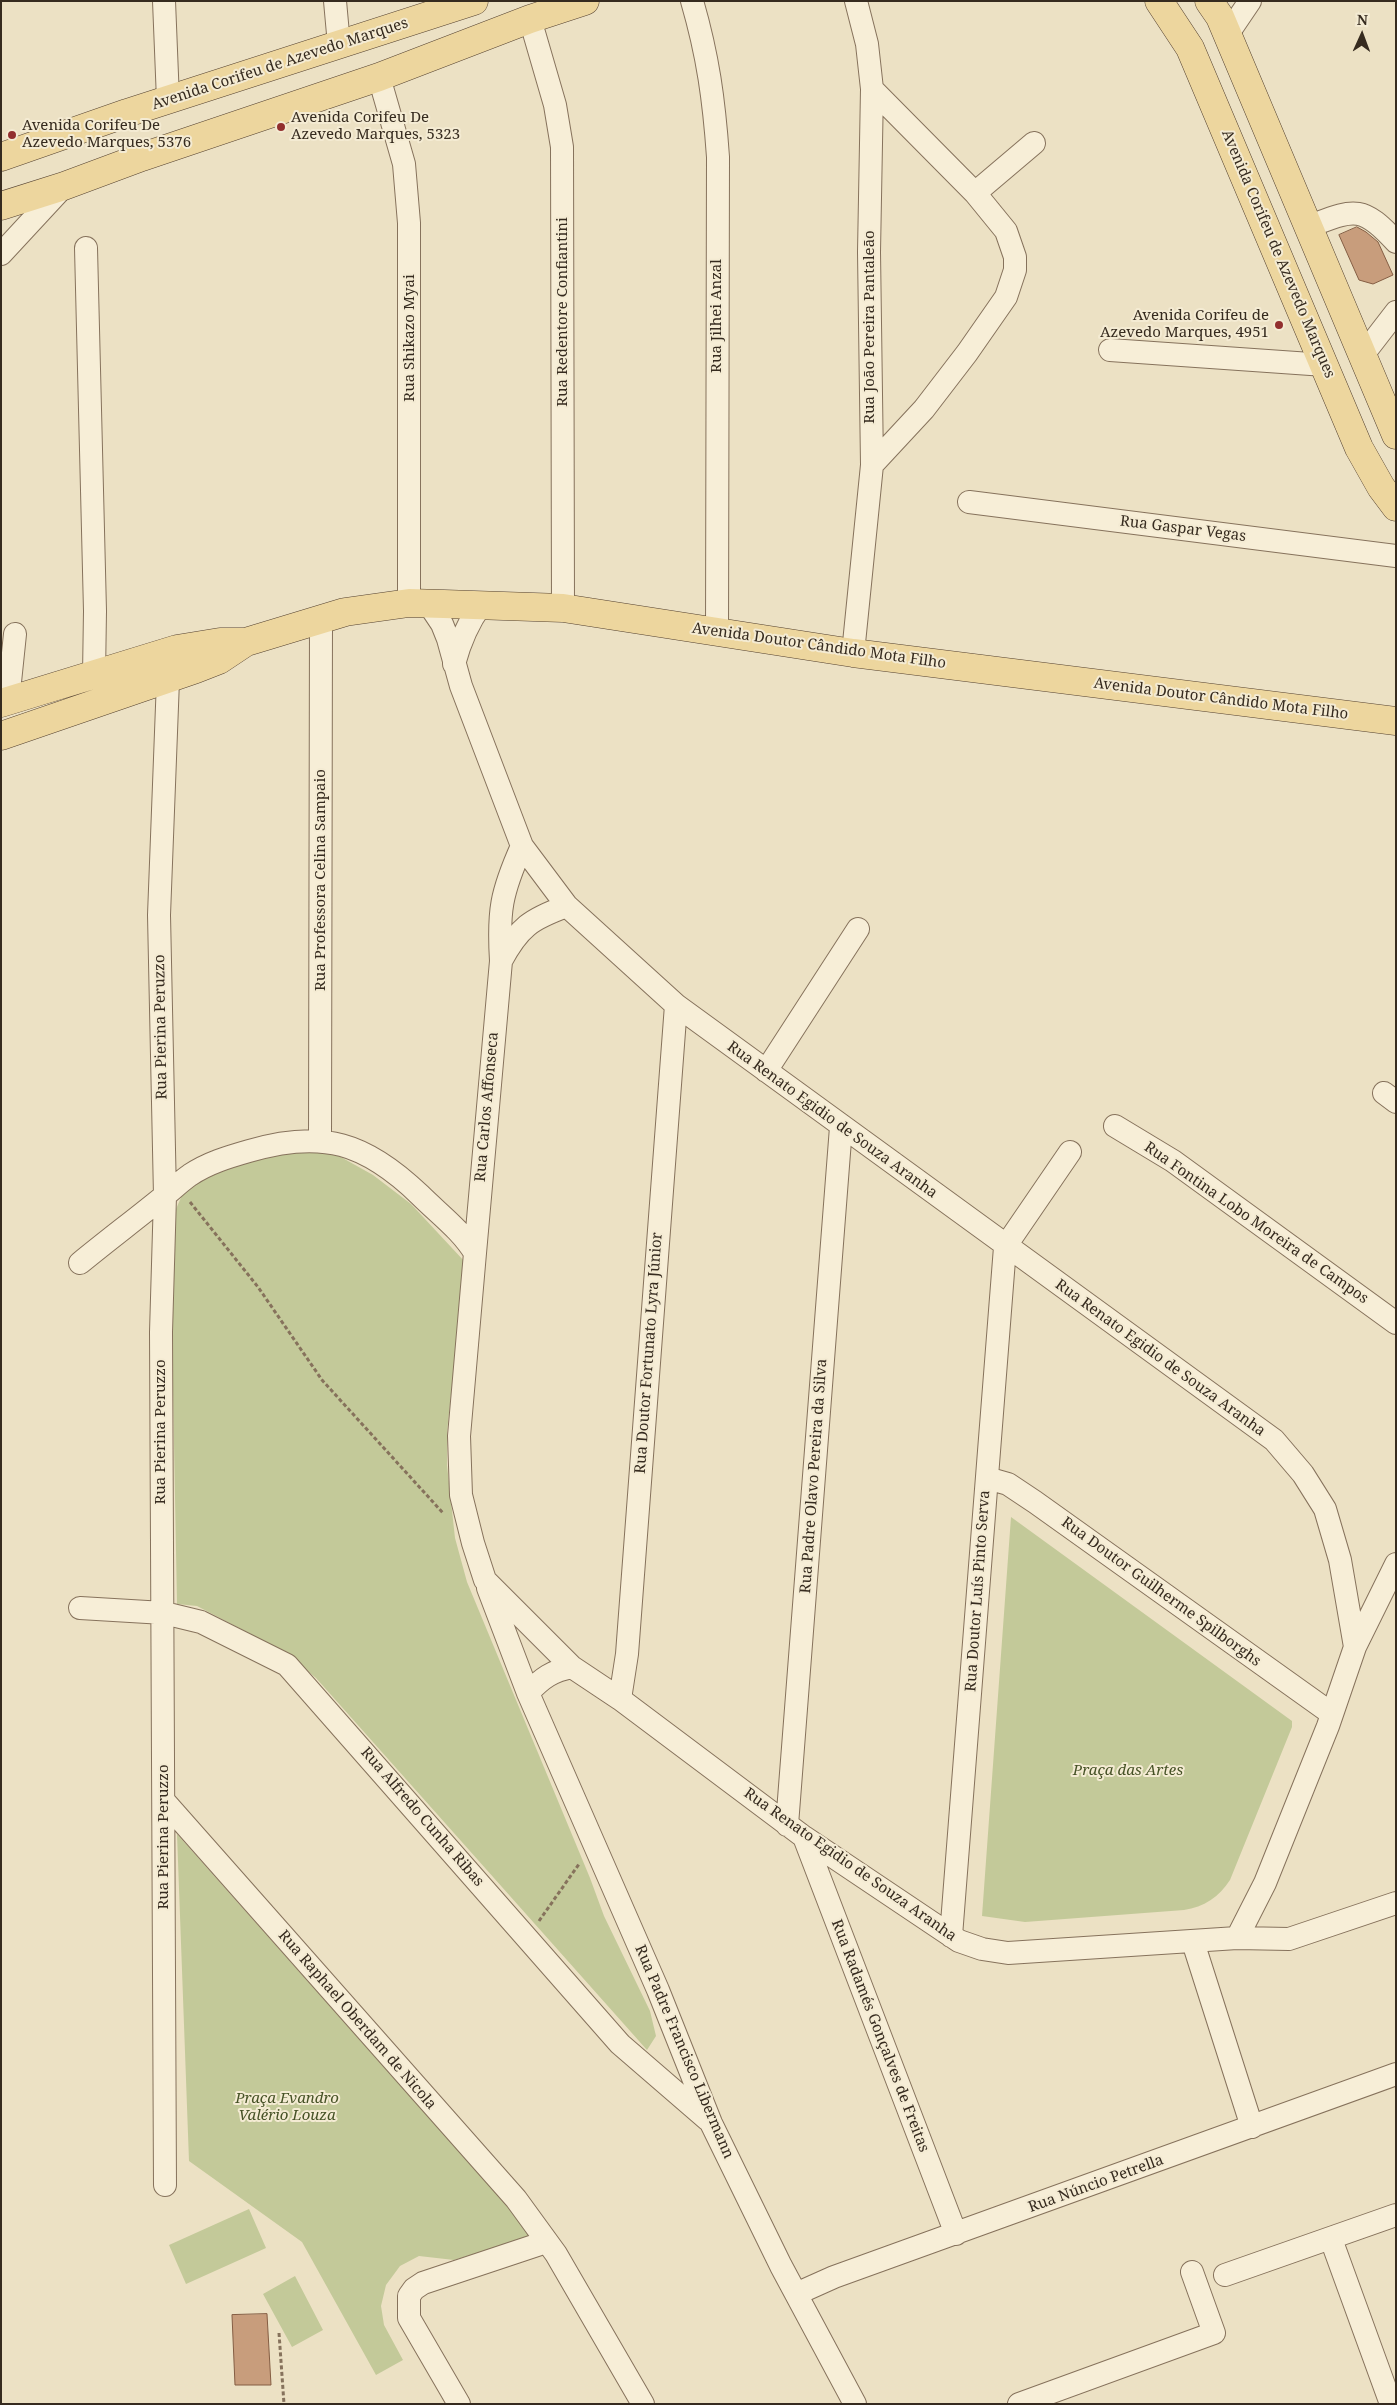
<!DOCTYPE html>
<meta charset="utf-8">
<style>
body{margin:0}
#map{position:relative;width:1397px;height:2405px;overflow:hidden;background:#ece1c4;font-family:"Noto Serif",serif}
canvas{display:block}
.frame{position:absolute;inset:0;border:2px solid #362b1f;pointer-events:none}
.north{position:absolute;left:1337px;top:10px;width:50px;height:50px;-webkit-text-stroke:4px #f4ebd3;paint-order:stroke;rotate:2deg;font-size:14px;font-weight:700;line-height:20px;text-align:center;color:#362b1f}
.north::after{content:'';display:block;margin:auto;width:18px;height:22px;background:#362b1f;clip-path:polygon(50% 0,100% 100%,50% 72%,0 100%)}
</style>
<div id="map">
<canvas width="1397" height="2405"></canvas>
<div class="frame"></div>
<div class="north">N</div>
</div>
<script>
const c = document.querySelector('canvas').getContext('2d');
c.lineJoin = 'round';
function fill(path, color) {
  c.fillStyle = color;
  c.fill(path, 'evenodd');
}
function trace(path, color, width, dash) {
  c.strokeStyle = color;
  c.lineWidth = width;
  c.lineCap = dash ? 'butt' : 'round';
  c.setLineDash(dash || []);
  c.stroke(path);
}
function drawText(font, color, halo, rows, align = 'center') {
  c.font = font + ' "Noto Serif",serif';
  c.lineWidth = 4;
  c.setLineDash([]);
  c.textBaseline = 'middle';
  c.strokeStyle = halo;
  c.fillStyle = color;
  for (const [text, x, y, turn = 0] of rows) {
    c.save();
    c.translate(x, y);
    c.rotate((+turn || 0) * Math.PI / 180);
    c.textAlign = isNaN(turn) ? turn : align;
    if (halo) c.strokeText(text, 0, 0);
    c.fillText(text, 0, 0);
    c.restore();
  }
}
const green = new Path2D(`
 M301 1149 339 1156 373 1175 411 1204 465 1262 447 1432V1465L455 1538 467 1582 590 1878 604 1916 650 2011 656 2036 647 2050 316 1678 290 1656 262 1640 197 1606 177 1604 171 1282 176 1209 183 1193 213 1172Z
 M1011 1517 1292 1721V1727L1230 1880C1219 1897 1204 1907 1184 1910L1025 1922 982 1916Z
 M177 1834 534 2236 454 2260 419 2256 400 2266 386 2285 381 2306 384 2325 403 2360 376 2375 302 2242 189 2161Z
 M249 2209 266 2248 186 2284 169 2245Z
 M295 2276 323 2330 292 2347 263 2294Z`);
const building = new Path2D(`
 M1357 227 1366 232 1378 242 1393 275 1373 284 1359 280 1339 235Z
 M267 2314 271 2385H235L232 2315Z`);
const path = new Path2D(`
 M190 1202 258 1287 322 1380 443 1513
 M539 1921 579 1864
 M279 2333 284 2404`);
const minor = new Path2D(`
 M164 1 168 100
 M335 1 339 45
 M692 1C708 56 714 100 718 157L717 633
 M530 19 555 105 562 147 563 608
 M1227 35 1250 1
 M379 77 404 164 409 223V603
 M975 193 1034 143
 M1307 227C1353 210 1361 203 1396 242
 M86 248 95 611 94 675
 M1 254 64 186
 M1110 350 1325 365
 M1362 356 1396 312
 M872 465 924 409 967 353 1006 297 1015 270V257L1006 231 975 193 872 89
 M969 502 1396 556
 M428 603 442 624 448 639 461 686 522 846 567 906 676 1005 1274 1440 1303 1474 1325 1509 1340 1560 1355 1647 1328 1726 1265 1883 1237 1938
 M853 653 872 465 869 252 872 89 867 44 856 1
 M454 664C460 642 467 624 481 605
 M8 701 15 634
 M501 961C519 927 531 919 567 906
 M766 1071 858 929
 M1384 1093 1396 1102
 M1115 1126 1173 1161 1396 1323
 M320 1140 321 619
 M475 1253 501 961C498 911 501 893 522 846
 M80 1263C108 1240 136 1219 163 1197 172 1190 180 1182 190 1175 208 1163 228 1157 249 1151 323 1129 366 1143 420 1195 439 1214 461 1230 475 1253L459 1436 461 1495 473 1543 485 1580 572 1667 620 1699 804 1837 959 1941 982 1949 1008 1953 1237 1938 1289 1939 1396 1903
 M987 1478 1008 1484 1035 1502 1332 1714
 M488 1588 528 1693 658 1990 711 2123 781 2266 855 2404
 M80 1608 164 1613 201 1622 287 1665 620 2044 708 2120
 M1355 1647 1396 1564
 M528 1693C542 1678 552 1671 572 1667
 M620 1699 627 1654 676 1005
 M164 1801 516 2199 556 2254 643 2404
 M787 1825 841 1127
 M804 1837 956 2234
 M951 1936 1005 1247 1070 1152
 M1193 1942 1252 2127
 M165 2185 161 1332 165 1196 159 915 168 680
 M1331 2239 1391 2404
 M1225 2275 1396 2215
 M796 2294 834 2277 1396 2074
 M459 2404 409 2318V2296L414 2289 423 2283 546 2242
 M1019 2404 1214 2333 1192 2272`);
const major = new Path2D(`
 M1159 1 1190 48 1359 448 1381 487 1396 507
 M1209 1 1220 17 1396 435
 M1 157 127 113 474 1
 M1 206 64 186 142 157 379 77 530 19 585 1
 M1 703 177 649 220 642H246L345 612 409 603 444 604 563 608 853 653 1396 721
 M1 736 196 669 219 660 246 642`);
const markers = [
 [281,127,5,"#922f2e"],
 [12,135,5,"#922f2e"],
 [1279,325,5,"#922f2e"]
];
const streetNames = [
 ["Avenida Corifeu de Azevedo Marques",280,64,-18],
 ["Avenida Corifeu de Azevedo Marques",1278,254,67],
 ["Rua Redentore Confiantini",563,312,-90],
 ["Rua Jilhei Anzal",717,316,-90],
 ["Rua João Pereira Pantaleão",870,327,-90],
 ["Rua Shikazo Myai",410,338,-90],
 ["Rua Gaspar Vegas",1183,529,7],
 ["Avenida Doutor Cândido Mota Filho",819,646,8],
 ["Avenida Doutor Cândido Mota Filho",1221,699,7],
 ["Rua Professora Celina Sampaio",321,880,-90],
 ["Rua Pierina Peruzzo",161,1027,-91],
 ["Rua Carlos Affonseca",487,1107,-85],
 ["Rua Renato Egidio de Souza Aranha",832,1120,36],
 ["Rua Fontina Lobo Moreira de Campos",1256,1223,35],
 ["Rua Doutor Fortunato Lyra Júnior",649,1353,-86],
 ["Rua Renato Egidio de Souza Aranha",1160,1358,36],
 ["Rua Pierina Peruzzo",161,1432,-90],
 ["Rua Padre Olavo Pereira da Silva",814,1476,-86],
 ["Rua Doutor Luís Pinto Serva",978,1591,-86],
 ["Rua Doutor Guilherme Spilborghs",1161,1592,36],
 ["Rua Alfredo Cunha Ribas",422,1817,49],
 ["Rua Pierina Peruzzo",164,1837,-90],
 ["Rua Renato Egidio de Souza Aranha",850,1865,35],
 ["Rua Raphael Oberdam de Nicola",357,2020,49],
 ["Rua Radamés Gonçalves de Freitas",880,2036,69],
 ["Rua Padre Francisco Libermann",684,2052,67],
 ["Rua Núncio Petrella",1096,2184,-20]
];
const poiNames = [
 ["Avenida Corifeu De",291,118],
 ["Azevedo Marques, 5323",291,135],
 ["Avenida Corifeu De",22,126],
 ["Azevedo Marques, 5376",22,143],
 ["Avenida Corifeu de",1269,316,"right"],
 ["Azevedo Marques, 4951",1269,333,"right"]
];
const parkNames = [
 ["Praça das Artes",1128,1771],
 ["Praça Evandro",287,2099],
 ["Valério Louza",287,2116]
];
fill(green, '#c3c999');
fill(building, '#c89d7c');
trace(building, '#845d43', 1);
trace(minor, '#86725c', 24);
trace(major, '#544130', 29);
trace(path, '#86725c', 3, [4, 2.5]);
trace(minor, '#f7eed7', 22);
trace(major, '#edd69e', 28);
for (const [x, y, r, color] of markers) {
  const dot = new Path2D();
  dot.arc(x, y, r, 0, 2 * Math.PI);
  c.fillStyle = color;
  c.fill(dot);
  trace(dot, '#f4ebd3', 2);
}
drawText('15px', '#362b1f', '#f4ebd3', streetNames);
drawText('15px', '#362b1f', '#f4ebd3', poiNames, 'left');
drawText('italic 15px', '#465226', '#f4ebd3', parkNames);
</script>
